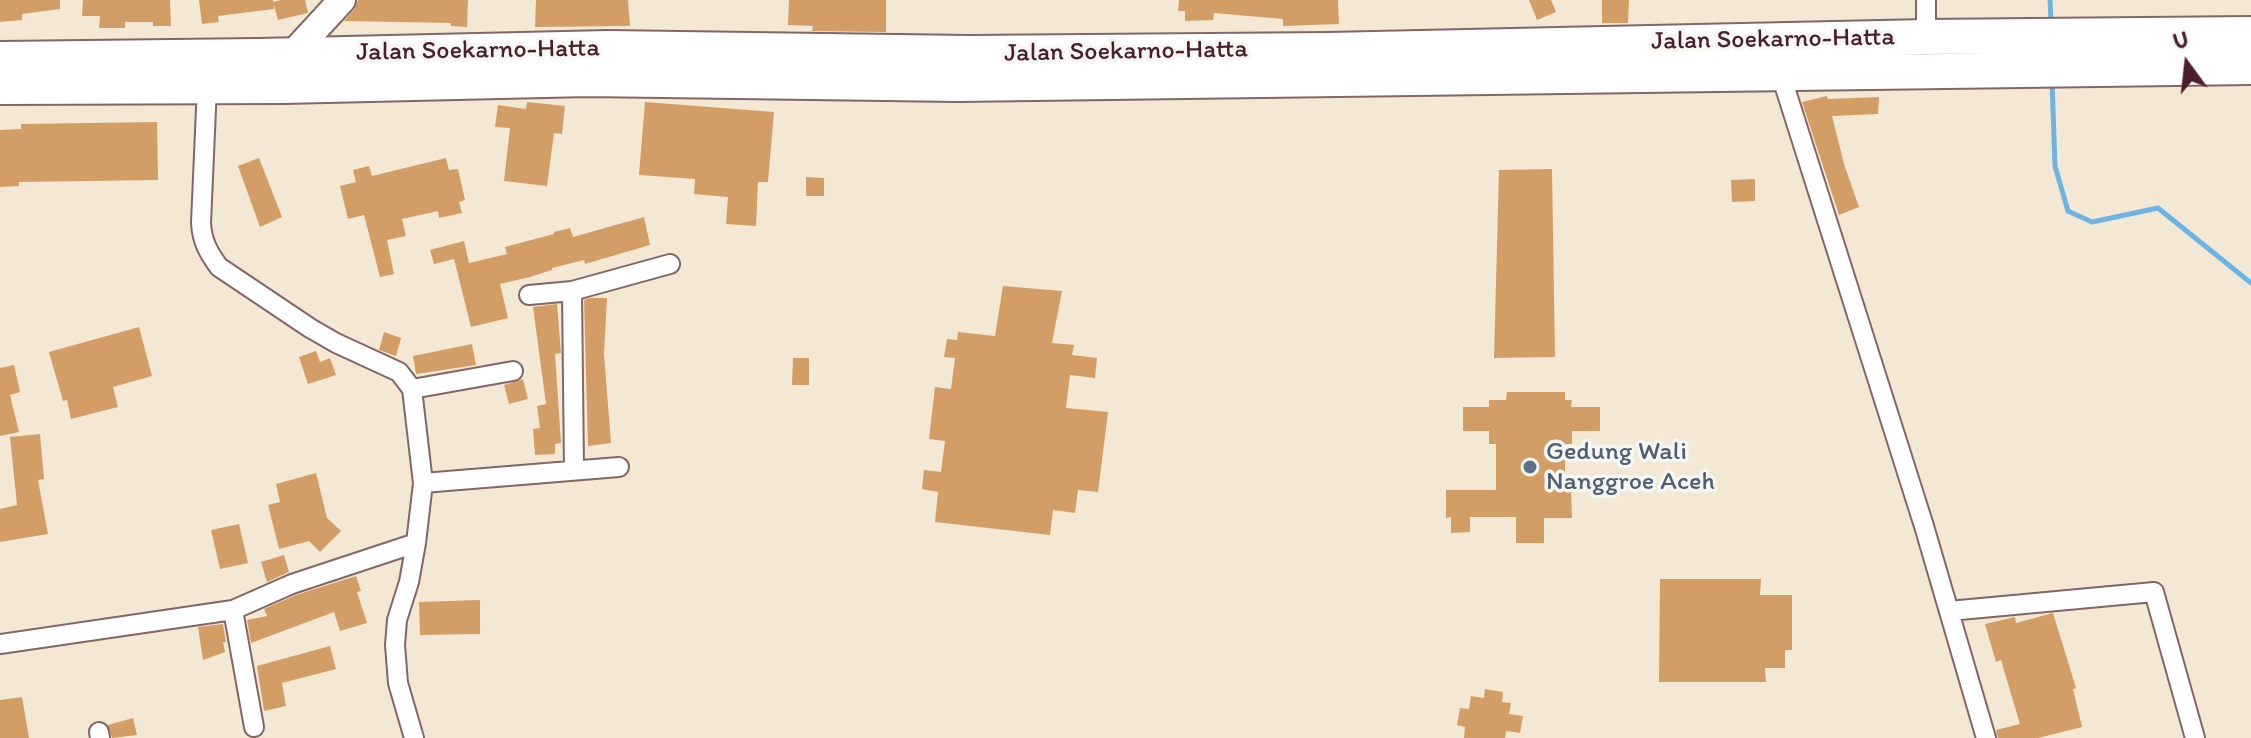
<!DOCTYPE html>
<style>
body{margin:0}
#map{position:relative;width:2251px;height:738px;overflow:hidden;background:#f2e8d4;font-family:Itim,sans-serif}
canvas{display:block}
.north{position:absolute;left:2147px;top:24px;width:80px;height:80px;-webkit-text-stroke:6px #f6f6f2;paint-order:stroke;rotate:345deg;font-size:22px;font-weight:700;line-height:32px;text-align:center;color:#4a1f2b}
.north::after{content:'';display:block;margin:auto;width:28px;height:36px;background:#4a1f2b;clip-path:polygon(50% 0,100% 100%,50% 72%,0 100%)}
</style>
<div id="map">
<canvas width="2251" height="738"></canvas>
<div class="north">U</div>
</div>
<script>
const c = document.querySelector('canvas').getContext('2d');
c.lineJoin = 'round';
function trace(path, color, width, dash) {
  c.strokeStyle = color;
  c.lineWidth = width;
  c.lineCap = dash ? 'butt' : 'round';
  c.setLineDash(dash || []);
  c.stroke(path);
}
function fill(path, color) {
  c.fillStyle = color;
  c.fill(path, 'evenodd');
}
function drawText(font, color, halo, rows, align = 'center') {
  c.font = font + ' Itim,sans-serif';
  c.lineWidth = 7;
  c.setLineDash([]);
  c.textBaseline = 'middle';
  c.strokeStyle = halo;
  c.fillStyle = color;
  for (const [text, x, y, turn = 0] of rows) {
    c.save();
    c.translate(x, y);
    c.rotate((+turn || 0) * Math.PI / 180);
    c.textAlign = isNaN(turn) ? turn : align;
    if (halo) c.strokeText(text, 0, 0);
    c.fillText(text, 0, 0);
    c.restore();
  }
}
const stream = new Path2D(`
 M2050 0 2051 23
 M2052 81 2055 166 2068 211 2092 222 2158 208 2251 283`);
const building = new Path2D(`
 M0 0H60V9L22 14V20L0 22Z
 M83 0H170L171 26H153V22H125V28H99L100 16H82Z
 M199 0H273L274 9 218 16 219 22 202 24Z
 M281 0H305L308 13 278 20 273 2Z
 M358 0H468L467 27 451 26V23L344 21 354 10Z
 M536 0H628L630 26 535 27Z
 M789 0H886V32L812 31 813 26 788 25Z
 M1179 0H1338L1339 24 1283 26V19L1214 13 1213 20 1185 21V11H1178Z
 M1529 0H1551L1556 12 1537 20Z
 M1602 0H1629L1628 23H1602Z
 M1827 96 1828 99 1879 97 1878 114 1832 116 1844 164 1859 207 1839 215 1802 102Z
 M527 102 565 106 562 134 554 133 547 186 504 181 510 128 495 127 498 105 526 109Z
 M645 102 774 112 768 182H758L756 226 726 224 728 197 694 194 695 179 639 175Z
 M157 122 158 180 19 182V186L0 187V130L21 129V124Z
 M259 158 282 217 260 227 238 166Z
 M446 158 449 170 458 169 465 200 459 202 462 213 439 218 438 211 402 219 406 236 387 240 394 274 380 277 364 215 348 219 340 186 356 182 353 170 369 166 372 176Z
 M1552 169 1555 357 1494 358 1499 170Z
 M806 177 824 178V196H806Z
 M1755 179V201L1732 202 1731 180Z
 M644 217 650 245 585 264 584 260 552 268V270L530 277 500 284 508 318 471 327 454 259 434 264 430 250 464 241 469 263 507 254 505 247 554 234V232L570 228 573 237Z
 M1003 286 1062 291 1052 343 1074 345 1072 355 1097 358 1095 378 1070 375 1066 408 1108 412 1098 492 1078 490 1075 513 1053 510 1050 535 935 522 938 492 922 489 924 470 941 472 945 441 929 439 935 387 951 389 955 358 944 357 947 339 957 340 958 332 995 336Z
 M590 298H607L604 354 611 443 588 446 584 300Z
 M557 304 561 353 555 354 561 443 555 444V454L535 455 533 429 540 428 537 406 546 404 533 307Z
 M139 327 152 376 113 387 118 407 71 419 67 400 63 401 49 352Z
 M384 332 401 338 396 356 379 350Z
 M472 344 476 365 416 374 413 356Z
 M316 351 320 362 330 358 336 375 308 384 299 357Z
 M793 358H809V385H792Z
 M14 365 20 392 10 395 19 432 0 436V368Z
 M523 379 528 399 509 404 504 385Z
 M1507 392H1565V400H1572L1571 407H1600V431H1572V444H1565V489H1571L1572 518H1544V543H1516V517H1470V532L1451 533V517L1446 518V490H1496V444H1489V431H1463V407H1489V400H1506Z
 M40 434 44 479 38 480 48 534 0 542V509L17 505 10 437Z
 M316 473 327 518 341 531 320 552 309 541 279 549 268 505 280 502 276 484Z
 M239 524 248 563 220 569 211 530Z
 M284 555 289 572 267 582 261 562Z
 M356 576 361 591 357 592 367 623 340 631 334 612 251 643 247 620 267 616 264 609 296 595Z
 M1660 579H1761L1760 595H1792V650H1785V668H1765L1766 682H1659Z
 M480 600V634L420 635 419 602Z
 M2053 613 2076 688 2073 689 2082 727 2038 738H1998L1996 730 2020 724 2001 660 1996 662 1985 624 2015 617 2016 623Z
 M223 624 226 642H223L225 652 203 660 198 627Z
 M330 646 336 669 282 683 286 706 264 711 257 666Z
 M1485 689 1503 692 1502 702 1511 703 1509 714 1523 716 1520 733 1506 731 1505 738H1464L1465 727 1457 725 1460 708 1469 709 1471 696 1484 698Z
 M22 697 29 738H0V700Z
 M133 718 137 735 112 738 108 725Z`);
const street = new Path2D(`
 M1926 37V0
 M1780 72 1924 526 1986 738
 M207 86 201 223C202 241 208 252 219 267L310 328 336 343 399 372 412 389 423 483 416 543 409 582 397 620 395 645 398 683 414 738
 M572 291 574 470
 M529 295 572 291 670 264
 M412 389 513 371
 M423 483 619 467
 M233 610 254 727
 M1949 611 2154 592 2195 738
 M0 644 233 610 292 584 416 543
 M99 732 100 738`);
const secondary = new Path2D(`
 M285 62 342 0`);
const highway = new Path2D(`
 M0 59 258 56 608 48 968 53 1328 50 1926 37 2251 34
 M0 87 283 86 588 79 958 84 2251 67`);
const markers = [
 [1530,467,8,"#5c6f8a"]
];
const streetNames = [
 ["Jalan Soekarno-Hatta",1773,40,-1],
 ["Jalan Soekarno-Hatta",478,51,-1],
 ["Jalan Soekarno-Hatta",1126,52,-1]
];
const serviceNames = [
 ["Gedung Wali",1546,452],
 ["Nanggroe Aceh",1546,482]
];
trace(stream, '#6db4e4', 5);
fill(building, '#d39e66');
trace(street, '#856566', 22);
trace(secondary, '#856566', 30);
trace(highway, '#856566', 38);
trace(street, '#fff', 18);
trace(secondary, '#fff', 26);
trace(highway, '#fff', 34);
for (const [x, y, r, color] of markers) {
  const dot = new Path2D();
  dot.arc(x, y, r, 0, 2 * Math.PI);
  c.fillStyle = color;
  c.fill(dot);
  trace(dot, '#f6f6f2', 3);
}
drawText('26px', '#4a1f2b', '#f6f6f2', streetNames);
drawText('26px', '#4e5e75', '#f6f6f2', serviceNames, 'left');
</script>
